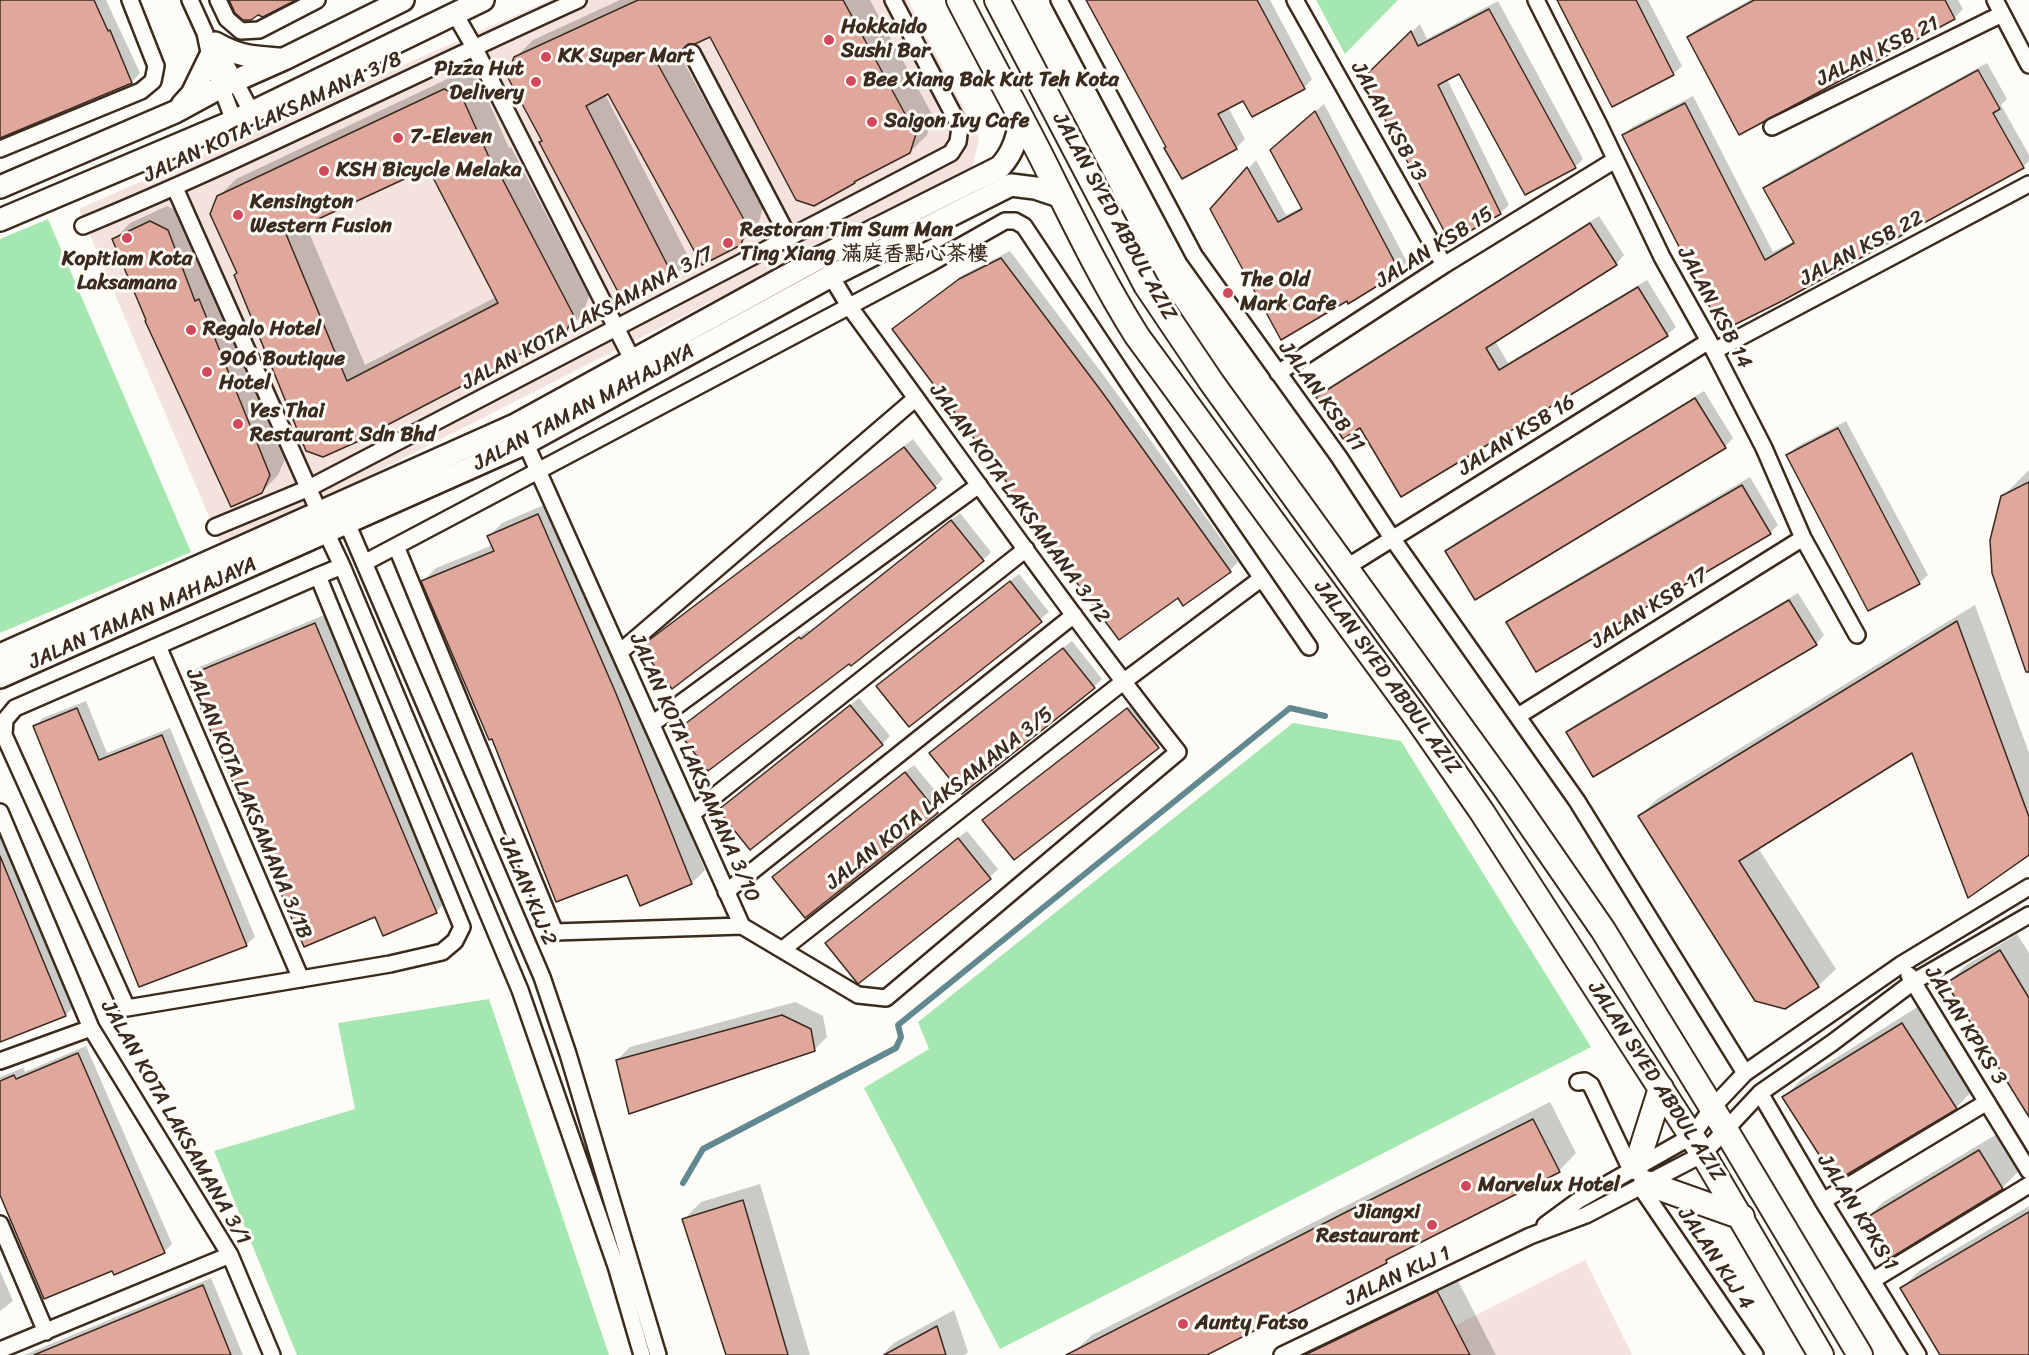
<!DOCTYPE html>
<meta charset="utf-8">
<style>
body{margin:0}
canvas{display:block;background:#fdfcf7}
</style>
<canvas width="2029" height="1355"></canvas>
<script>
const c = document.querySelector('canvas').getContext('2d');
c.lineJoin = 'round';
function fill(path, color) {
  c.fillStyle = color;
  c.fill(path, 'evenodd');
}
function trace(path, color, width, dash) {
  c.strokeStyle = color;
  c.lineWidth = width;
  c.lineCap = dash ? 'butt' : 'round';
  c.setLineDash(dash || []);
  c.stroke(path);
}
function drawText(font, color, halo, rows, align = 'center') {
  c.font = font + ' Sriracha,"LXGW WenKai TC",sans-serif';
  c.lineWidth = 6;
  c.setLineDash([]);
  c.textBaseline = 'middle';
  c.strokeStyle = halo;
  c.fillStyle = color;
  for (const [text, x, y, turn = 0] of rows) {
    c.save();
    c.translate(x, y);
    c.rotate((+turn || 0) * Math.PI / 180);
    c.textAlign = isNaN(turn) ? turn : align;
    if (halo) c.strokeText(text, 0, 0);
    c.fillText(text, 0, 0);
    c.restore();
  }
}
const built = new Path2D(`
 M550 0H908L979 138 972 169 223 550 79 209Z
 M1585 1260 1632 1355H1424L1419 1344Z`);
const green = new Path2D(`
 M1316 0H1398L1345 54Z
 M48 219 191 552 0 633V239Z
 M1293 723 1401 741 1591 1047 1000 1349 864 1088 929 1049 918 1022Z
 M489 999 609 1355H297L214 1151 355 1109 338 1023Z`);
const shadow = new Path2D(`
 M0 0H106L140 73 132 82 0 138Z
 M620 0H870L933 116 927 135 910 152 859 178 854 182 813 204 711 35 687 43 677 50 763 207 758 226 740 244 609 92 605 94 690 260 673 277 543 140 515 58 533 40Z
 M1088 0H1270L1312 79 1304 88 1244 99 1228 107 1245 139 1236 148 1182 177 1168 147Z
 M1559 0H1648L1682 66 1673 74Z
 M1750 0H1958L1963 9 1954 18 1740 133 1689 37 1697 29Z
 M1498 1 1583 159 1575 167 1460 72 1447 79 1509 205 1500 213 1364 78 1420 24 1427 39Z
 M1987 63 2007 99 2001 105 2029 155V161L2023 167 1784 298 1624 135 1632 127 1693 96 1773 252 1794 241 1765 188 1773 180Z
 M462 72 479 80 509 148 511 147 589 296 583 314 565 332 511 357 507 361 373 431 239 273 218 197 236 179ZM429 166 496 297 365 365 305 223Z
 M1324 104 1407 262 1399 271 1212 209 1256 160 1286 215 1302 207 1280 142Z
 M167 206 184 214 215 284 286 457 278 475 262 492 114 240 130 223Z
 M1599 216 1624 255 1616 264 1495 341 1508 363 1647 280 1676 327 1667 335 1360 426 1318 397 1326 389Z
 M1010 251 1110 384 1238 562 1230 570 1178 596 1010 484 894 329 963 275Z
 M1704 391 1733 438 1725 447 1447 551 1455 543Z
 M1846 421 1928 575 1919 583 1788 455 1796 447Z
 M913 439 943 479 935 487 651 639Z
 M2029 470V675L1994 572 2002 497Z
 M1750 477 1778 525 1770 533 1508 622 1517 614Z
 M551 502 627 678 705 870 692 883 628 873 492 737 423 581 436 568 493 545 489 536 502 523Z
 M960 513 991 552 983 560 679 730 687 722 808 630 810 632Z
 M1019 574 1049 612 909 725 887 678Z
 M1798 593 1824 635 1816 644 1568 732 1576 724Z
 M1975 605 2029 753V853L1912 751 1758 848 1836 969 1818 986 1785 1007 1640 816 1657 799Z
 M324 615 444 904 436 912 375 915 189 676 197 668Z
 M1072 641 1102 679 1094 687 940 745Z
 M859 698 890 736 882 744 720 810Z
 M86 701 107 753 170 728 255 937 246 945 35 726 43 718Z
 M1136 701 1166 739 1158 747 984 820Z
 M914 765 945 803 937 811 782 869Z
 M0 827 74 1006 66 1015 0 1041Z
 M967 831 998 869 990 877 835 935Z
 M2017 934 2029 953V1114L1948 983 1965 966Z
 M795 1002 823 1016 827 1037 814 1050 617 1060 630 1047Z
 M1919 1006 1973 1090 1956 1108 1837 1179 1784 1097 1801 1080Z
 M86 1046 172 1244 164 1252 0 1191V1077L23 1068 25 1072Z
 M1550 1102 1576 1153 1559 1171 1395 1253 1386 1262 1204 1355H1076L1074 1352 1092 1335Z
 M1997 1134 2019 1171 2002 1188 1866 1219 1883 1202Z
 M760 1184 810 1355H728L684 1219 701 1202Z
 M2029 1206V1355H1942L1902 1288 1919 1271Z
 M0 1271 13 1301 0 1311Z
 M1455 1275 1496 1355H1314L1312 1352 1329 1335Z
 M211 1278 243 1355H24Z
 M954 1310 968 1352 965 1355H882L894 1343Z`);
const stream = new Path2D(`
 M683 1183 703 1149 896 1048 901 1037 898 1025 1290 708 1325 716`);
const building = new Path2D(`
 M0 0H94L108 31 110 30 132 83 0 138Z
 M229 0H296L263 17 258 15 251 20H243L235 13Z
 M638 0H843L916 134 910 153 854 182 855 183 814 206 796 200 710 37 695 44H688L683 49 656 61 747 225 741 245 702 265 608 94 586 106 674 278 635 296 617 290 539 142 542 141 507 76 514 57Z
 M1086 0H1257L1305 89 1252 117 1243 101 1218 114 1237 149 1182 179 1164 148 1166 147Z
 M1557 0H1636L1674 75 1612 107Z
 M1754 0H1945L1955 19 1739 135 1687 37Z
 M1489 9 1576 168 1525 195 1459 74 1438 85 1501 214 1450 242 1363 78 1411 31 1418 46Z
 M1978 70 2000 109 1993 113 2024 168 1784 300 1722 331 1622 135 1685 103 1765 260 1794 243 1763 188Z
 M444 89 462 97 492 164 494 163 573 314 566 333 507 360 508 362 370 434V436L323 457 306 451 234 275 237 273 210 214 217 196ZM428 168 498 303 347 381 286 234Z
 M1315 111 1400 272 1348 304 1347 301 1281 340 1210 209 1247 167 1278 222 1302 209 1270 150Z
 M150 221 168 230 195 301 199 299 270 475 262 493 231 507 145 321 146 320 112 239Z
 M1590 223 1617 265 1486 348 1499 370 1638 287 1668 336 1401 497 1360 428 1343 439 1316 397Z
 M1001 258 1102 392 1231 572 1183 606 1178 598 1119 640 1005 486 1008 484 892 329 959 279Z
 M1695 398 1726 448 1475 600 1445 551Z
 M1838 428 1920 584 1868 611 1786 455Z
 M904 447 936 488 672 689 640 647Z
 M2029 482V672H2026L1992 573 1990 540 2001 496Z
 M1742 485 1771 534 1536 672 1506 622Z
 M538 514 615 691 692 884 640 906 627 875 556 902 492 739 489 740 421 581 494 551 487 536Z
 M951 520 984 561 851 666 849 664 708 771 677 730 799 637 801 639Z
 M1010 581 1042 622 909 727 876 686Z
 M1789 600 1817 645 1593 777 1566 732Z
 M1957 621 2029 817V855L1968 898 1912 753 1739 861 1819 987 1785 1009 1755 1001 1638 816Z
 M315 623 437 913 383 936 375 917 304 947 187 676Z
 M1063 648 1095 688 962 794 929 753Z
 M850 705 883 745 750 850 718 810Z
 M77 708 99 760 162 735 247 946 139 987 33 726Z
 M1127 708 1159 748 1014 860 982 820Z
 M905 772 938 813 805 918 772 877Z
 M958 838 991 879 858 984 825 943Z
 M0 856 66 1016 0 1042Z
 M2000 950 2029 998V1117L1946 983Z
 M782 1015 811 1029 815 1051 629 1114 616 1060Z
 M1902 1023 1957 1109 1836 1181 1782 1097Z
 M78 1053 165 1253 114 1275 112 1271 44 1299 0 1195V1081L14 1075 16 1079Z
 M1533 1119 1560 1172 1386 1260 1387 1263 1207 1355H1066L1358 1206Z
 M1979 1150 2003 1189 1889 1259 1864 1219Z
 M743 1200 788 1355H726L682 1219Z
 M2029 1212V1355H1940L1900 1288Z
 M203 1285 231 1355H34Z
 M1437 1291 1470 1355H1305Z
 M937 1326 946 1355H884Z`);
const street = new Path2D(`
 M190 0 205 33 210 57 234 121
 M218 0 227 19 241 31 259 30 317 0
 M1059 0 1194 255 1339 457 1392 538 1577 801 1745 1073
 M1295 0 1444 265
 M1536 0 1600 127 1662 257 1709 341 1764 448 1803 538 1857 635
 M1995 0 2029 65
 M455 14 474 47 637 369
 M214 42 252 113
 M692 53 789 238
 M1772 127 2002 14
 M0 149 141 91 153 81 156 66 130 0
 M175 188 319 512
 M83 226C250 157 412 75 578 0
 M1714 351 2029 184
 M1278 373 1444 265 1615 160
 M522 435 742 926 858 995 886 998 1178 752C1064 607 958 455 849 306L831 276
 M339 521 347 523 542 977 568 1054 658 1355
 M329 524 326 532 342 566 520 990 616 1266 642 1355
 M215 527 309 488 951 153 958 142 960 127 893 0
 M396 546 555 932 742 926
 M364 563 929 264 1005 221H1015L1024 226 1129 384 1309 647
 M1347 567 1709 341
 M318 576 462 927 455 941 442 952 390 964 127 1008 4 735 5 720 15 708 318 576 342 566
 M158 646 301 979
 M620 652 916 398
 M1518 716 1803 538
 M652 724 979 485
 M0 812 91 1028 230 1255 272 1355
 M692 814 1026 549
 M726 892 1074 615
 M783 949 1123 682 1262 578
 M1909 975 2029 1171
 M0 1061 91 1028
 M1578 1082 1585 1081 1591 1085 1631 1170
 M1760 1093 1823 1201 1918 1355
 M1640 1186 1755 1355
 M1823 1201 1987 1102
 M0 1224 46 1332
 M1545 1225 1579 1200 1692 1136 1712 1108 1745 1073 1902 964 2029 887
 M1873 1280 2029 1185
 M0 1350 230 1255
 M1282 1355 1530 1236 1586 1215 1703 1154 1760 1093 1832 1043 1913 982 2029 915`);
const secondary = new Path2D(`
 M215 43C240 57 252 57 280 59
 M182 105 192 94 210 57
 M0 187 175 112 221 87 284 59 403 0
 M0 220 234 121 483 0
 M0 655 517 424 823 256 1000 167C1014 152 1017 137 1021 118
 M0 677 526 443 831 276 1011 185 1035 188 1062 197`);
const primary = new Path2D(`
 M959 0C986 53 1015 105 1042 158 1072 218 1101 279 1137 336L1416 717 1482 812 1703 1154 1821 1355
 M997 0 1146 285 1212 383 1505 788 1603 930 1725 1129 1860 1355
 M1636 1167 1661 1088
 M1646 1183 1742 1217`);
const markers = [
 [829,40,6,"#d1495b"],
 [546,57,6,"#d1495b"],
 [851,81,6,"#d1495b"],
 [536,82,6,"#d1495b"],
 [872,122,6,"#d1495b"],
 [398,138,6,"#d1495b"],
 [324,171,6,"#d1495b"],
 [238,215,6,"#d1495b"],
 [127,238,6,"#d1495b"],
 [728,243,6,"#d1495b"],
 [1228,293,6,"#d1495b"],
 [191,330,6,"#d1495b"],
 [207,372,6,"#d1495b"],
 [238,424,6,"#d1495b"],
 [1466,1186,6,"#d1495b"],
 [1432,1225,6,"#d1495b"],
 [1183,1324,6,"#d1495b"]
];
const poiNames = [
 ["Hokkaido",841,28],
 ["Sushi Bar",841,52],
 ["KK Super Mart",558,57],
 ["Pizza Hut",524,70,"right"],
 ["Delivery",524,94,"right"],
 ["Bee Xiang Bak Kut Teh Kota",863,81],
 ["Saigon Ivy Cafe",884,122],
 ["7-Eleven",410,138],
 ["KSH Bicycle Melaka",336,171],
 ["Kensington",250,203],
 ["Western Fusion",250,227],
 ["Restoran Tim Sum Man",740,231],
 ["Ting Xiang 滿庭香點心茶樓",740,255],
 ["Kopitiam Kota",127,260,"center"],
 ["Laksamana",127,284,"center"],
 ["The Old",1240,281],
 ["Mark Cafe",1240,305],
 ["Regalo Hotel",203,330],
 ["906 Boutique",219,360],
 ["Hotel",219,384],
 ["Yes Thai",250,412],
 ["Restaurant Sdn Bhd",250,436],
 ["Marvelux Hotel",1478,1186],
 ["Jiangxi",1420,1213,"right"],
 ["Restaurant",1420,1237,"right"],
 ["Aunty Fatso",1195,1324]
];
const streetNames = [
 ["JALAN KSB 21",1878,52,-26],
 ["JALAN KOTA LAKSAMANA 3/8",273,118,-25],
 ["JALAN KSB 13",1388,122,61],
 ["JALAN SYED ABDUL AZIZ",1114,217,61],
 ["JALAN KSB 15",1435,248,-32],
 ["JALAN KSB 22",1862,249,-28],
 ["JALAN KSB 14",1714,308,62],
 ["JALAN KOTA LAKSAMANA 3/7",588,319,-28],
 ["JALAN KSB 11",1321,397,54],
 ["JALAN TAMAN MAHAJAYA",584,408,-28],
 ["JALAN KSB 16",1517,436,-32],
 ["JALAN KOTA LAKSAMANA 3/12",1019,504,54],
 ["JALAN KSB 17",1650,609,-32],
 ["JALAN TAMAN MAHAJAYA",143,614,-24],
 ["JALAN SYED ABDUL AZIZ",1387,678,54],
 ["JALAN KOTA LAKSAMANA 3/10",694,768,66],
 ["JALAN KOTA LAKSAMANA 3/5",940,799,-38],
 ["JALAN KOTA LAKSAMANA 3/1B",248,804,67],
 ["JALAN KLJ 2",527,891,67],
 ["JALAN KPKS 3",1965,1026,58],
 ["JALAN SYED ABDUL AZIZ",1656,1082,57],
 ["JALAN KOTA LAKSAMANA 3/1",175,1123,60],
 ["JALAN KPKS 1",1857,1213,58],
 ["JALAN KLJ 4",1715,1259,56],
 ["JALAN KLJ 1",1398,1277,-25]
];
fill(built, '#f4e2dc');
fill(green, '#a5e7b1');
fill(shadow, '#0003');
trace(stream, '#628890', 6);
fill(building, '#e0a79d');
trace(building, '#3b2a1e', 1.5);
trace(street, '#3b2a1e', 20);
trace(secondary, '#3b2a1e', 26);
trace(primary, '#3b2a1e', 28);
trace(street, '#fdfcf7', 15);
trace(secondary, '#fdfcf7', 21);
trace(primary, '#fdfcf7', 24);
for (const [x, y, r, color] of markers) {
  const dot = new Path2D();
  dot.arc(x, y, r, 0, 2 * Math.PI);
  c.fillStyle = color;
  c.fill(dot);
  trace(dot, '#fdfcf7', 2);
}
drawText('bold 21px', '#3b2a1e', '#fdfcf7', poiNames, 'left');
drawText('21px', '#3b2a1e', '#fdfcf7', streetNames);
</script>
